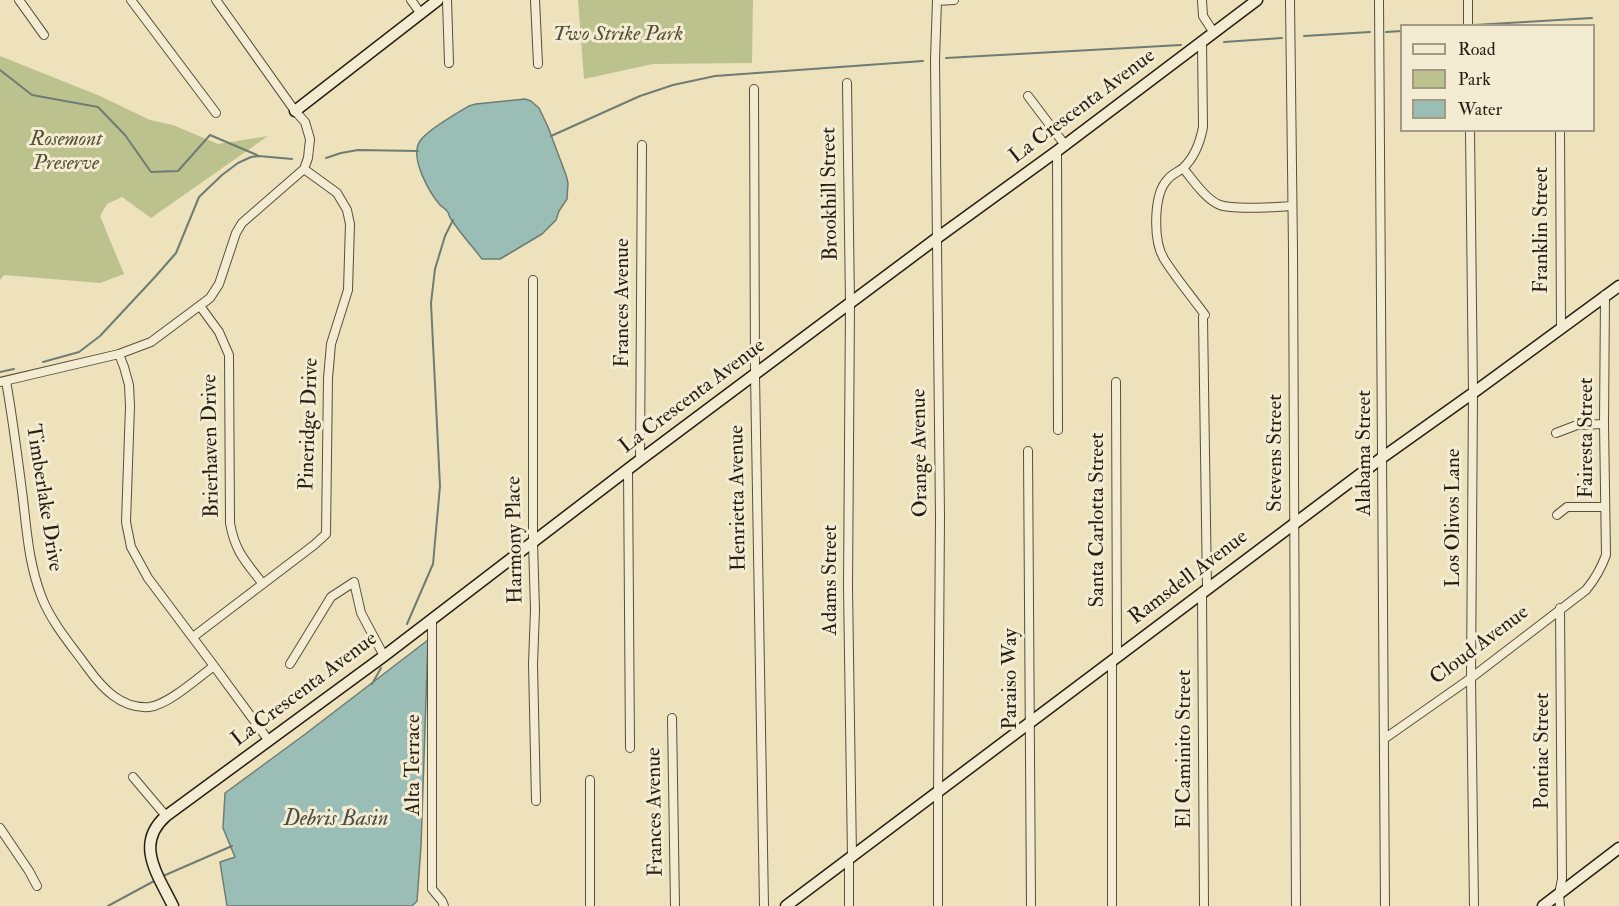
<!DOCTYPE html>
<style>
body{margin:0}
#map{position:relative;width:1619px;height:906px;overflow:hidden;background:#ede2bc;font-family:"IM FELL Double Pica",serif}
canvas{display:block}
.legend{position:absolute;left:1400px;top:24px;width:195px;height:108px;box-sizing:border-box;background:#f3ecd3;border:2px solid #a29a86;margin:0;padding:8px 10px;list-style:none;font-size:18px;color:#291e12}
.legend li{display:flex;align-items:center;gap:12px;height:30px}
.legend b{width:30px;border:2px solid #a29a86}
</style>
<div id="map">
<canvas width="1619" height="906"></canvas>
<ul class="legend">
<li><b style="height:8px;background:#f3ecd3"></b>Road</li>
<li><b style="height:16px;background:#bcc28e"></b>Park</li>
<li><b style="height:16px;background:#9abdb6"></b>Water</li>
</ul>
</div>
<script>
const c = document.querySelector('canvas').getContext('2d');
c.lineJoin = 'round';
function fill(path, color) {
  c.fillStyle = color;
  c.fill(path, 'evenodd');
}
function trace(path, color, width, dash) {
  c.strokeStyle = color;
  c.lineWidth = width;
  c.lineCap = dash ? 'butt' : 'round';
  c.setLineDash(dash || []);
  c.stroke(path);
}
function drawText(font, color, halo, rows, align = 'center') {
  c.font = font + ' "IM FELL Double Pica",serif';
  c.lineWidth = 6;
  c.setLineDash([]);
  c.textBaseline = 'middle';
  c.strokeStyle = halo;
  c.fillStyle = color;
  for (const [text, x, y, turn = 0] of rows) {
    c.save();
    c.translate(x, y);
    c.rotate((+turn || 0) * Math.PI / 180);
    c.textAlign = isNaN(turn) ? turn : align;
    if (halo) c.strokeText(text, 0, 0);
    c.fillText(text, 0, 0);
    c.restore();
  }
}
const green = new Path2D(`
 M578 0H753L752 63 653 64 584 79Z
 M0 56 100 96 150 120 173 125 218 144 268 136 151 218 122 197 107 204 100 216 124 274 100 283 4 275 0 280Z`);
const water = new Path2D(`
 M525 99 531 101 539 108 548 127 566 175 568 183 567 199 559 211 556 220 542 234 500 259H482C472 246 460 233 451 219 449 217 449 213 447 211 445 208 442 207 440 205 429 192 409 157 420 141 427 130 457 113 469 106L476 104Z
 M428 640 421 846 417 901 412 906H227L220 862 235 857 223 828 225 793 304 735Z`);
const stream = new Path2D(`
 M1474 25 1592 18
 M1386 32 1402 31
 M1304 36 1370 32
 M1224 42 1282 38
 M946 58 1181 45
 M0 70 32 95 98 107 125 135 151 172 178 171 210 135 257 155
 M551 136 640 96 673 85 715 76 923 61
 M326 158 341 153 358 150 418 151
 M43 362 79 352 100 336 155 277 176 253 199 197 222 175 238 163 251 157 259 156 292 159
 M0 372 14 369
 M407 624 433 564 440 486 431 303 435 269 445 236 453 220
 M372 684 381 668
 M163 876 232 846
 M108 906 156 880`);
const street = new Path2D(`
 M19 0 44 35
 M131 0 216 113
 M411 0 421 14
 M447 0 449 63
 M535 0 538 64
 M937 0 935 60 940 517 938 792V906
 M1202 0 1203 16 1214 33
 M1290 0 1293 250 1296 906
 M1379 0 1385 906
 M937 1 954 0
 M1468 26V0
 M1202 42 1203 127C1200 143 1195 157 1183 168 1178 172 1172 174 1168 179 1153 194 1153 241 1164 259 1176 278 1192 297 1205 315
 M847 83 850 304 848 587 852 857
 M754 89 755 375 764 906
 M1028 96 1065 145
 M1470 130 1473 393 1471 678 1474 906
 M1560 130 1561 329
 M1057 151 1058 430
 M1183 168C1192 179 1206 200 1220 205 1233 210 1275 207 1291 206
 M533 280V542L535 610 533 664 536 801
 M200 306 219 332 229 355 230 523C235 552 246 562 263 584
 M1203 317 1207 589
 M119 354 124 367 129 385 130 406 126 522 131 547 148 578 214 666 269 741
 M6 381C13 420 18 460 23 499 27 533 29 565 42 598 52 623 71 645 87 667 102 688 121 709 149 707 168 705 199 677 214 666
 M0 382 119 354 151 342 210 298 219 284 236 233 242 223 304 169 308 158 310 139 305 122 295 111 216 0
 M1116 382 1117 657
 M1556 433 1577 425 1604 424
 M1028 451 1031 906
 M640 460 642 145
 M628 470 630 748
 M1557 515 1567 507H1605
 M1202 592 1204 906
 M432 619V889L442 901 444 906
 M193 637 314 545 326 534 328 378 331 344 348 290 350 224 347 210 337 193 304 169
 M1112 661V906
 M290 664 331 597 354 582 361 613 384 656
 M672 718 675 906
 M1384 739 1471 678 1586 590C1595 579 1601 569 1606 555L1604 424 1605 295
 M133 777 166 816
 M590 780V906
 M0 828 29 871 37 886
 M849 859V906
 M1560 906 1559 894 1562 879 1560 608`);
const secondary = new Path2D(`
 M295 111 438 0
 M173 906C158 875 134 844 166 816L384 656 640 460 937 238 1057 151 1257 0
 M786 906 1383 457 1473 393 1619 286
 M1543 906 1619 848`);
const parkNames = [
 ["Two Strike Park",618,35],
 ["Rosemont",66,140],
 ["Preserve",66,164]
];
const streetNames = [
 ["La Crescenta Avenue",1083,107,-37],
 ["Brookhill Street",831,194,-91],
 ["Franklin Street",1542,230,-90],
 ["Frances Avenue",623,303,-90],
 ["La Crescenta Avenue",693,397,-37],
 ["Pineridge Drive",310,424,-88],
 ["Fairesta Street",1587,438,-90],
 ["Brierhaven Drive",212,446,-91],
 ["Orange Avenue",921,453,-91],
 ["Stevens Street",1276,453,-90],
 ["Alabama Street",1365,453,-90],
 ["Timberlake Drive",43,498,81],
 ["Henrietta Avenue",739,498,-91],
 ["Los Olivos Lane",1454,518,-90],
 ["Santa Carlotta Street",1098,520,-90],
 ["Harmony Place",516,540,-91],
 ["Ramsdell Avenue",1189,578,-37],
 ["Adams Street",831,580,-90],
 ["Cloud Avenue",1480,646,-37],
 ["Paraiso Way",1011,679,-90],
 ["La Crescenta Avenue",305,690,-37],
 ["El Caminito Street",1185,749,-90],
 ["Pontiac Street",1543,751,-90],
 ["Alta Terrace",414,765,-90],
 ["Frances Avenue",656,812,-91]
];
const waterNames = [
 ["Debris Basin",336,820]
];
fill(green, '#bcc28e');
fill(water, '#9abdb6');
trace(water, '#6d7d74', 1.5);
trace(stream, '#6d7d74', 2);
trace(street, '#5a4f3c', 10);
trace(secondary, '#291e12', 13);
trace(street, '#f3ecd3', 8);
trace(secondary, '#f3ecd3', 10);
drawText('italic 21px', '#554f37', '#f3ecd3', parkNames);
drawText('21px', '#291e12', '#f3ecd3', streetNames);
drawText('italic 22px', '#4b4e43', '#f3ecd3', waterNames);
</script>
